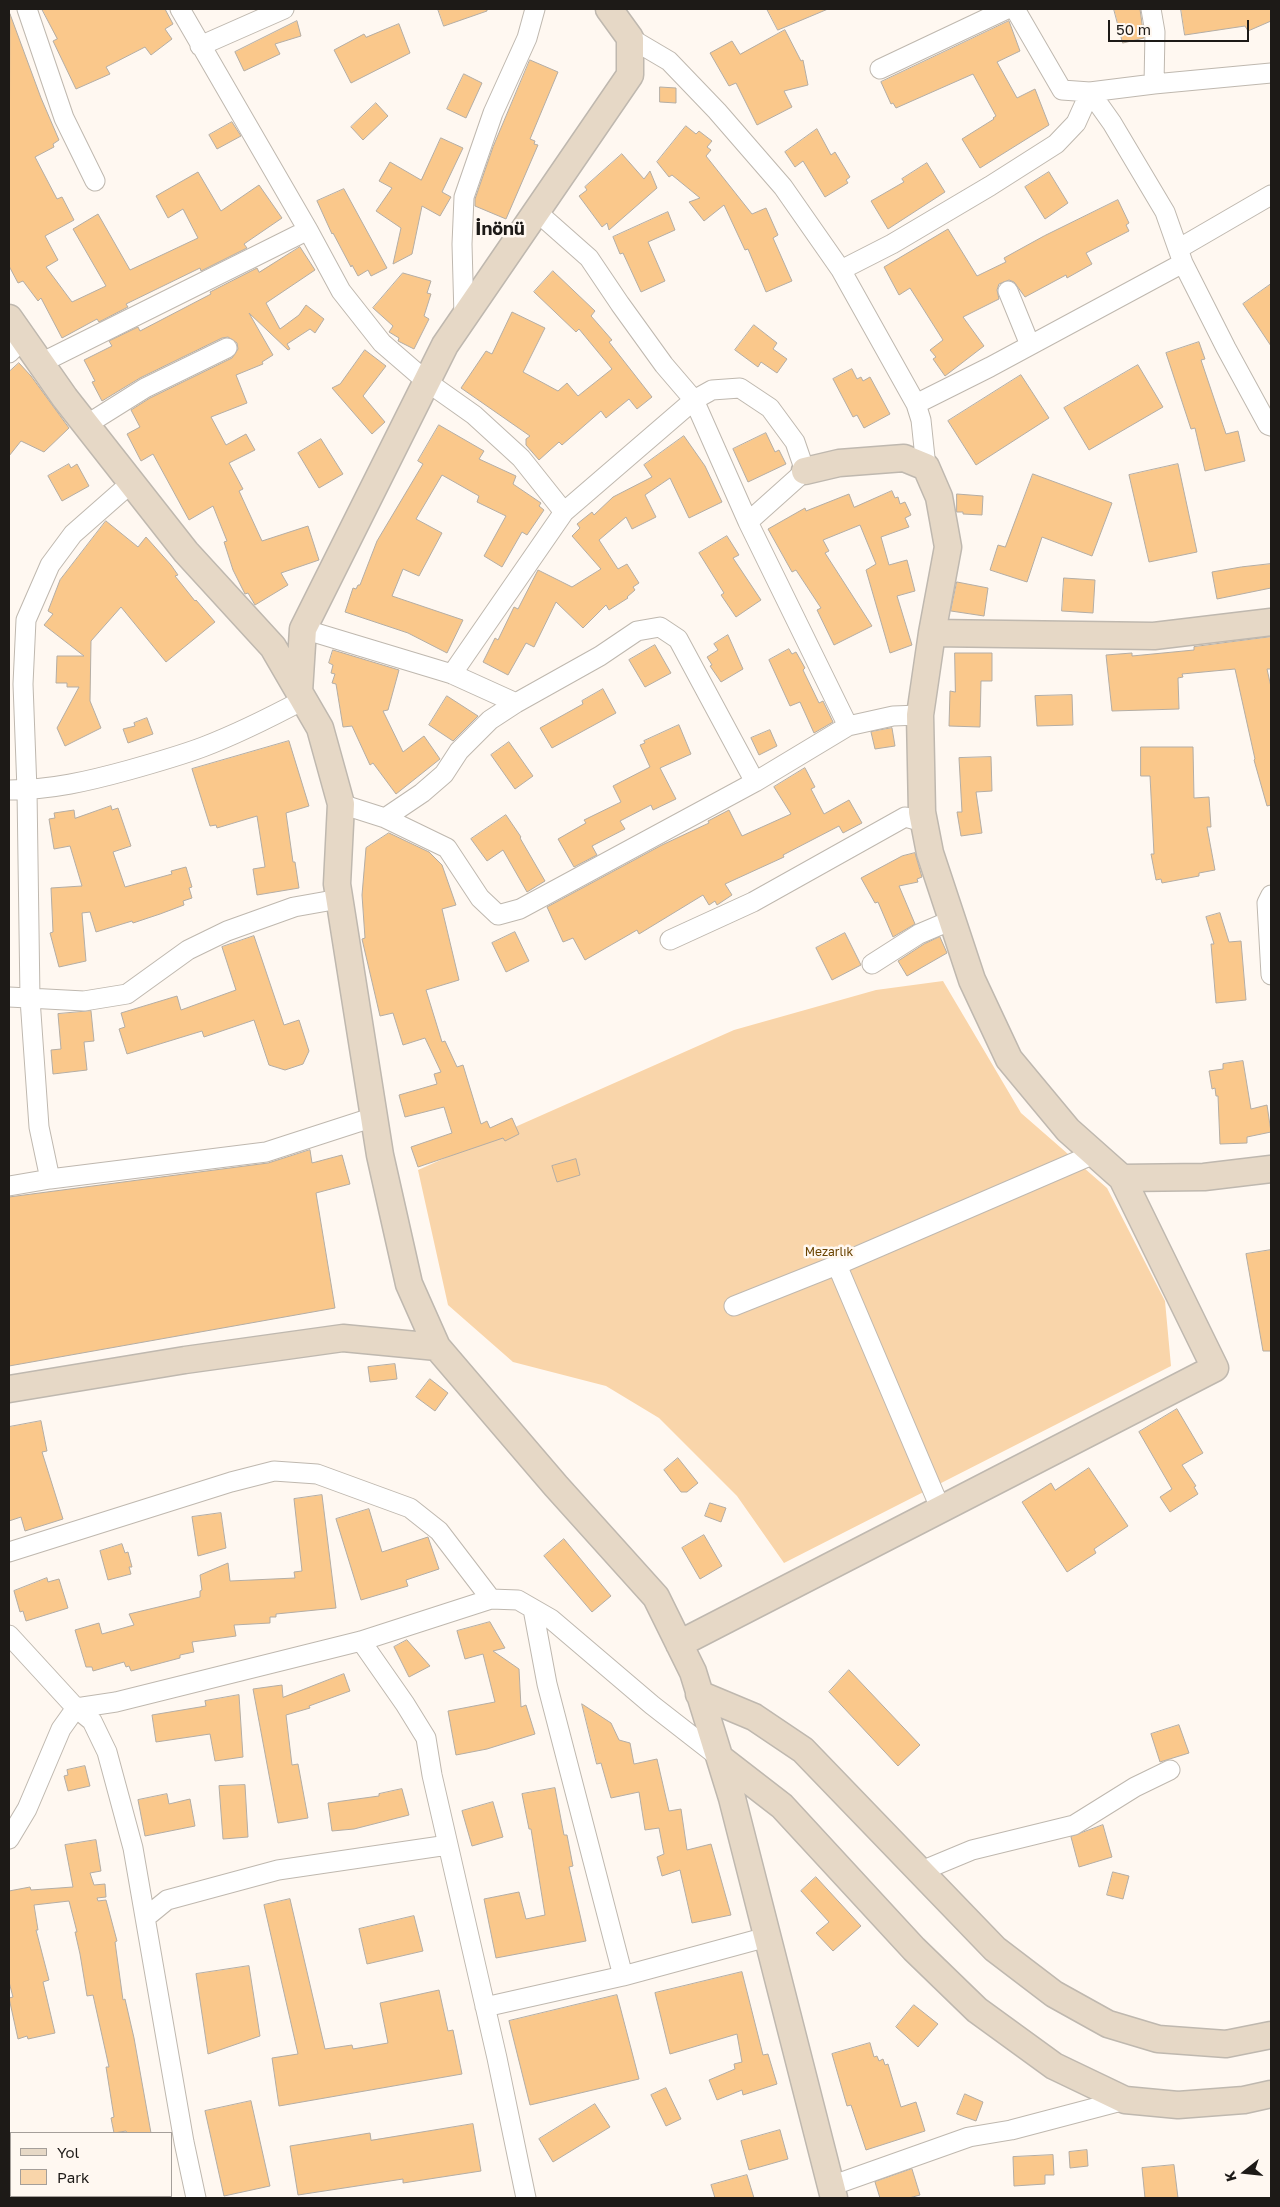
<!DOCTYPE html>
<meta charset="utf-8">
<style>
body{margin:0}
#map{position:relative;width:1280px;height:2207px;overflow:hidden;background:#fff8f1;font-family:"Golos Text",sans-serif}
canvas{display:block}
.frame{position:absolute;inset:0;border:10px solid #1d1a17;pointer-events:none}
.legend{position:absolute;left:10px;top:2132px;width:162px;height:65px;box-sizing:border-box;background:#fff8f1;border:1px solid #a59f9a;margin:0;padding:6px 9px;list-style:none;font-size:15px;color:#1d1a17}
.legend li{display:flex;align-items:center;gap:10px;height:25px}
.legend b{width:25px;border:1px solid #a59f9a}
.north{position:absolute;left:1220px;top:2147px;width:50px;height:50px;-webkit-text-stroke:4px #fff8f1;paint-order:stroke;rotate:254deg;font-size:14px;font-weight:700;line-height:20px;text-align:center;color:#1d1a17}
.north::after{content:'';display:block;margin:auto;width:18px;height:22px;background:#1d1a17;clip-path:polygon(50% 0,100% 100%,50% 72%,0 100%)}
.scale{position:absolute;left:1108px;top:20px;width:141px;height:22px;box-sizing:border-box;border:2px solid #1d1a17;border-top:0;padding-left:6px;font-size:15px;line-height:18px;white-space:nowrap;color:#1d1a17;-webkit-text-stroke:4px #fff8f1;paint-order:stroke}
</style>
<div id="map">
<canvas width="1280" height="2207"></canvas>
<div class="frame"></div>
<ul class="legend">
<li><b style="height:6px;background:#e6d8c6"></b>Yol</li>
<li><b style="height:14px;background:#f9d5aa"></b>Park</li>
</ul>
<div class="north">K</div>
<div class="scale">50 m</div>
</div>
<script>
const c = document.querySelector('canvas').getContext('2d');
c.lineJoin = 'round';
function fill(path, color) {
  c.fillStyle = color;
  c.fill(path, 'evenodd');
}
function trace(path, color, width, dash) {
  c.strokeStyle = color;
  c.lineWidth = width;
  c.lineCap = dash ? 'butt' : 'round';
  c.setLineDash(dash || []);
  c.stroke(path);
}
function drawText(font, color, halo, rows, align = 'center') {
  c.font = font + ' "Golos Text",sans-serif';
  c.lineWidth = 5;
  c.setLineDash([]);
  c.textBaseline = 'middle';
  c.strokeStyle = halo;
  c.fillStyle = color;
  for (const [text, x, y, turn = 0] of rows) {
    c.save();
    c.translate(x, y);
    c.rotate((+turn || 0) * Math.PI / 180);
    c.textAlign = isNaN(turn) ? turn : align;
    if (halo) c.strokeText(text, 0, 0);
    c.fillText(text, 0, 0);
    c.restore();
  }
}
const green = new Path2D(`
 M943 981 1021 1113 1107 1188 1165 1301 1171 1366 784 1563 737 1496 659 1418 606 1386 513 1362 448 1305 418 1170 734 1030 876 990Z`);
const building = new Path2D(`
 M42 9H165L173 24 165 29 172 39 151 55 145 47 106 67 110 74 76 89 53 41 57 39Z
 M438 9H487V11L444 26Z
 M767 9H828L778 30Z
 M1114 9H1140L1144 38 1123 43Z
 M1181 9H1271V21L1248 31 1245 26 1185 35Z
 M10 14 41 98 59 140 53 144 54 147 35 157 57 199 62 197 74 220 45 236 58 260 46 267 72 302 106 286 73 229 98 214 130 270 198 238 183 209 168 218 156 196 198 172 221 211 259 185 282 218 244 244 247 248 201 271 200 268 126 304 128 307 99 322 97 319 62 338 41 298 38 301 23 281 18 283 9 266Z
 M297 21 301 36 275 44 280 54 244 71 235 52Z
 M1009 21 1020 51 997 62 1017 98 1035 89 1049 125 980 168 962 139 994 119 993 118 996 116 973 74 896 108 893 103 891 104 881 82Z
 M399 24 410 53 351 83 334 50 364 34 366 37Z
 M785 30 801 61 803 60 808 85 784 91 792 107 757 125 736 83 729 86 710 53 732 41 740 54Z
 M530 60 558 72 530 139 535 141 534 144 538 145 506 219 475 206V199L493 147Z
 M464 74 482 83 466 118 447 109Z
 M660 87 676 88V103L660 102Z
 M376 103 388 116 363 140 351 127Z
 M232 122 241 136 217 149 209 135Z
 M686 126 696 134 699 131 712 141 707 147 711 150 706 156 752 214 766 208 778 235 773 238 792 281 766 292 748 249 745 250 724 205 704 221 689 202 700 198 672 175 669 177 657 162Z
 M817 129 831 155 835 152 850 177 846 180 848 183 825 197 803 161 795 167 785 152Z
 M441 138 463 148 442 192 451 197 440 216 422 206 412 254 393 264 401 228 376 211 392 188 379 181 390 162 421 180Z
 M622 154 644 179 650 171 657 188 609 230 607 223 602 227 579 196 587 190 585 187Z
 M927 163 945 192 888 229 871 201 904 182 902 179Z
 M1049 172 1068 203 1045 219 1025 187Z
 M344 189 387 268 371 276 368 270 358 276 352 265 351 267 333 233 332 234 317 201Z
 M1118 200 1129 223 1126 225 1129 231 1086 253 1092 264 1067 278 1066 275 1025 297 1014 282 1009 280 999 284 997 290 999 299 963 317 984 346 945 376 933 359 936 357 930 350 943 340 910 288 899 295 884 267 948 229 977 276 1006 262 1004 258 1044 236Z
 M668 212 675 230 648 242 665 281 641 292 623 253 620 254 613 237Z
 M300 247 315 270 266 303 280 329 299 315 306 305 324 319 315 333 310 329 287 344 290 349 288 350 249 313 273 355 262 362 263 364 236 375 247 403 211 417 226 445 246 434 255 450 229 463 243 489 239 491 262 541 308 526 319 560 281 573 288 585 255 605 248 593 245 594 233 570 224 542 227 541 213 506 189 520 153 454 141 461 127 434 140 427 131 410 150 398 232 358 238 349 237 343 228 337 222 338 140 378 102 401 92 382 95 381 84 360 112 346 109 341 138 327 140 331 211 294 210 292 257 268 259 272Z
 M553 271 595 311 591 316 612 340 609 342 652 397 637 409 629 399 606 418 601 411 562 445 559 442 539 460 526 445V439L530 436 461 388 486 351 492 354 512 312 545 328 523 372 558 391 567 383 578 396 612 369 579 329 576 332 534 292Z
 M403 273 431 281 427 293 431 294 424 316 429 319 414 349 398 341 399 338 389 332 393 326 373 308Z
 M1271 284V346L1243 304Z
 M754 325 777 343 773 349 787 359 777 373 761 362 758 367 735 350Z
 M1199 342 1205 359 1201 360 1226 434 1238 431 1245 461 1205 471 1195 428 1191 429 1166 353Z
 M365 350 386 366 363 396 385 422 372 434 332 388 340 384Z
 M19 363 31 376 69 428 44 452 21 441 9 456V372Z
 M1138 365 1163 407 1089 450 1064 408Z
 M852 369 857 379 861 377 863 381 870 377 890 414 864 428 857 415 853 417 833 379Z
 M1021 375 1049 418 976 465 948 421Z
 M439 425 484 451 479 459 516 476 513 484 541 503 539 506 544 510 527 535 522 532 502 567 484 556 506 516 477 502 479 496 442 475 416 519 442 533 419 576 403 569 392 596 463 620 447 653 408 633 345 612 353 588 356 589 358 585H360L377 541 423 464 418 461Z
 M766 433 775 452 779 450 786 464 748 482 733 449Z
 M684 436 705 466 722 502 689 518 670 478 645 495 656 517 632 529 626 517 599 540 618 569 627 564 639 583 633 587 635 590 627 597 628 598 609 610 606 605 583 628 556 602 534 647 526 643 508 675 483 662 495 638 498 640 514 607 518 609 538 570 572 587 601 569 572 536 580 528 577 524 592 512 594 515 613 497 652 477 644 465Z
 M321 439 343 474 319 488 298 453Z
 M69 464 71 468 77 464 89 486 62 501 48 476Z
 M1178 464 1197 552 1149 562 1129 475Z
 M1033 474 1112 503 1092 556 1042 537 1027 582 990 570 998 545 1005 547Z
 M892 491 895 498 898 497 900 504 905 502 911 515 905 518 909 527 881 537 889 565 907 560 915 591 897 596 912 645 890 653 866 570 876 564 860 525 823 540 829 551 825 553 872 626 834 645 817 610 821 608 796 570 792 572 768 529 805 508 806 511 849 494 854 507Z
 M957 494 983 496 982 515 963 514V512H957Z
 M106 521 138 547 146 537 171 565 178 575 175 576 195 601 196 600 215 622 166 662 121 607 91 641 90 701 101 728 65 746 57 728 79 687H67V683H56L57 656H84L44 625 53 614 48 611 60 580Z
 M727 536 739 555 733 558 761 600 736 617 721 595 724 593 699 553Z
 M1271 564V588L1217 599 1212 572 1241 567Z
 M1064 578 1095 580 1093 613 1062 611Z
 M957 582 988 588 984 616 951 611Z
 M728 635 743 669 721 682 710 666 712 665 707 657 718 650 714 644Z
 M1271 637V669H1267L1271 687V805L1267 806 1254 760 1255 759 1235 669 1182 674 1183 677 1178 678 1179 709 1112 711 1106 655 1132 653V656L1194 650V647Z
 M655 645 671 673 645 687 629 660Z
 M789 649 792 654 796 652 805 668 803 670 819 703 823 701 833 722 814 733 800 702 790 706 769 660Z
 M333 650 399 670 388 710 383 711 403 752 424 736 440 759 396 794 373 763 370 765 352 726 343 727 336 684 332 683 335 674 331 673 333 665 329 663Z
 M955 653H992V681H981L980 727 949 726 950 691 955 692Z
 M603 689 616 713 552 748 540 728 583 704 582 701Z
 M1072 695 1073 725 1037 726 1035 696Z
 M447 696 478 716 453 741 429 725Z
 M147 718 153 734 128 743 123 729 135 726 134 723Z
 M679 725 691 754 660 768 676 799 653 810 651 805 620 821 625 829 592 846 597 855 574 867 558 839 586 823 584 820 621 802 613 786 650 767 640 745 645 743 644 741Z
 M892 728 895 746 875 749 871 732Z
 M770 730 777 746 759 755 751 738Z
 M289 741 309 806 286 813 293 862H295L299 888 257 895 253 869 265 867 257 816 217 828 216 825 210 826 192 769Z
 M509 742 533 776 515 789 491 755Z
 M1141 747H1193L1194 798 1209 797 1211 827H1207L1215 870 1199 873V876L1162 883 1161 879 1156 880 1151 854H1154L1150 776H1141Z
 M991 757 992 791 976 792 982 833 961 836 957 812H962L959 758Z
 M805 768 815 787 811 789 824 814 849 800 862 823 843 833 839 826 783 855 784 857 725 884 732 895 717 905 715 901 709 905 703 895 639 934 637 930 585 960 573 938 563 942 547 907 662 845 709 823 708 821 729 810 742 836 791 814 774 787Z
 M111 806 112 810 118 808 131 846 113 852 125 887 172 874 171 871 186 867 192 887 189 888 192 898 183 901 184 905 160 914 133 923 132 921 96 932 90 912 82 913 86 961 59 967 50 933 53 932 51 888 82 886 70 846 54 849 49 819 55 818 54 813 74 810 75 818Z
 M506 815 521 837 520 838 545 881 527 892 503 850 487 861 471 839Z
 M389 833 429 852 442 865 456 905 442 909 459 980 426 990 442 1042 445 1041 457 1067 463 1065 481 1124 487 1121 490 1128 512 1118 519 1134 505 1141 503 1138 418 1167 411 1147 452 1133 444 1107 405 1117 399 1095 437 1084 434 1074 441 1072 425 1038 403 1045 393 1013 380 1016 362 939 365 938 362 895 366 848Z
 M915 853 922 877 917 879 918 882 899 886 915 924 893 937 878 902 875 903 861 878 902 856Z
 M1220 913 1229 942 1241 941 1246 1000 1216 1003 1211 944H1214L1206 917Z
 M515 932 529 961 506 972 492 943Z
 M845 933 861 965 832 980 816 948Z
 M254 936 284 1025 299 1020 309 1051 303 1064 285 1070 269 1065 254 1020 204 1037 202 1031 127 1054 119 1029 125 1027 121 1013 177 996 181 1010 236 990 222 947Z
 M940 937 947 953 907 976 898 961 924 944Z
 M91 1011 94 1041 84 1042 87 1070 53 1074 51 1050 61 1049 58 1014Z
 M1243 1061 1251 1109 1267 1105 1271 1132 1247 1137V1143L1220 1144 1218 1096H1216L1215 1088 1212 1089 1209 1071 1223 1069V1064Z
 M310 1150 312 1163 342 1155 350 1184 316 1193 335 1308 9 1366V1197L268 1163Z
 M576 1159 580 1175 557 1182 552 1166Z
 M1271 1250V1351H1263L1246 1254Z
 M395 1364 397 1379 370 1382 368 1367Z
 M430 1379 448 1393 435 1411 416 1397Z
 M1177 1409 1203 1453 1182 1465 1196 1486 1194 1487 1198 1494 1170 1512 1160 1497 1172 1489 1139 1432Z
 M41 1421 47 1451 42 1452 63 1519 25 1531 21 1517 9 1521V1427Z
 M678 1458 698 1483 687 1492H681L664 1470Z
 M1089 1468 1128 1526 1094 1549 1096 1553 1067 1572 1022 1502 1051 1483 1055 1490Z
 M322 1495 336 1608 276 1614V1617H270V1623L234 1625 236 1636 192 1642 194 1652 180 1655V1658L131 1671 129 1666 126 1667 124 1662 93 1671 92 1667H86L75 1630 99 1623 102 1634 134 1625 129 1614 200 1597V1591L202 1590 200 1575 228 1563 230 1581 295 1578 294 1572 302 1571 294 1499Z
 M710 1503 726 1508 721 1522 705 1516Z
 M369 1509 382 1552 428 1537 439 1569 406 1580 408 1586 361 1600 336 1519Z
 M221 1513 226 1548 198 1556 192 1517Z
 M704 1535 722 1566 700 1579 682 1548Z
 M564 1539 611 1596 592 1612 544 1556Z
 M122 1544 125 1553 128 1552 132 1567H129L131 1574 108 1580 100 1551Z
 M47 1578 48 1582 59 1579 68 1608 26 1621 23 1611 20 1612 14 1591Z
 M490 1622 505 1648 493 1651 519 1669 521 1707 526 1705 535 1734 487 1749 456 1755 448 1711 495 1702 483 1654 465 1659 457 1631Z
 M407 1640 430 1666 409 1677 394 1647Z
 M849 1670 920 1745 898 1766 829 1692Z
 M344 1674 350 1691 309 1706 310 1708 286 1715 292 1765 298 1764 308 1818 278 1823 253 1689 282 1685 283 1697Z
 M239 1695 243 1757 215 1761 210 1734 156 1742 152 1715 206 1706 205 1701Z
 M582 1704 611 1723 619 1740 630 1743 634 1764 657 1759 669 1811 681 1809 687 1850 711 1844 731 1915 692 1923 680 1870 662 1876 657 1857 664 1854 659 1828 645 1830 639 1792 611 1798 601 1763 597 1764Z
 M1179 1725 1189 1753 1160 1762 1151 1734Z
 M85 1766 90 1786 68 1791 64 1776 68 1775 67 1770Z
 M245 1785 248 1837 223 1839 219 1786Z
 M555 1788 564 1835H567L573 1866 569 1867 586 1941 496 1958 484 1899 519 1892 526 1919 545 1915 531 1829H529L522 1794Z
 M402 1789 409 1815 354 1829 332 1831 328 1803 379 1796V1794Z
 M167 1794 169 1804 190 1799 195 1826 145 1836 138 1800Z
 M493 1802 503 1837 472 1846 462 1811Z
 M1103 1825 1112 1857 1079 1867 1071 1837Z
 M96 1840 101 1871 90 1873 94 1885 105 1884 106 1897 97 1898 98 1901 106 1900 117 1941 115 1942 123 2000 125 1999 134 2038 151 2133H127L126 2131 114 2133 111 2118 114 2117 106 2067H109L93 1995 87 1996 80 1954 75 1932H77L69 1901 34 1905 38 1930H36L49 1980 43 1982 55 2033 28 2039 27 2036 18 2039 9 1998 13 1997 9 1982V1891L30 1887 31 1890 73 1887 65 1845Z
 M1113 1872 1129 1876 1123 1899 1107 1895Z
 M816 1877 861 1926 833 1951 816 1933 829 1922 801 1891Z
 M290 1899 325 2049 352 2045 353 2049 388 2043 380 2003 439 1990 448 2031 453 2030 462 2074 279 2106 272 2058 298 2054 264 1905Z
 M414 1916 423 1951 367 1964 359 1929Z
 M249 1966 260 2036 208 2054 196 1974Z
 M742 1972 763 2055 768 2054 777 2084 743 2095 742 2090 717 2100 709 2080 735 2069 734 2064 742 2062 737 2034 670 2054 655 1993Z
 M617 1995 639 2079 530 2105 509 2021Z
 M914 2005 938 2024 918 2047 896 2027Z
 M870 2043 874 2057 877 2056 879 2061 883 2059 885 2065 888 2064 901 2107 916 2102 925 2131 866 2150 851 2105 847 2106 832 2054Z
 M666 2088 681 2119 666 2126 651 2095Z
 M965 2094 983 2102 976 2121 957 2114Z
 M251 2101 270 2186 224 2196 205 2111Z
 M595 2104 610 2127 553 2162 539 2139Z
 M473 2124 481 2171 403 2183V2179L298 2195 290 2146 370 2133 371 2140Z
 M780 2130 788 2159 749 2170 741 2141Z
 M1087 2150 1088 2166 1070 2168 1069 2152Z
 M1053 2155 1054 2175H1045V2184L1014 2186 1013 2157Z
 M1174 2165 1178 2198H1145L1142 2168Z
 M912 2169 920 2195 909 2198H880L875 2182Z
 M747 2175 754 2198H715L711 2185Z`);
const street = new Path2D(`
 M27 9 64 118 95 181
 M180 9 308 230 341 291 382 343 426 381 474 415 521 458 564 512
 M1015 9 1062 90 1090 92 1154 84 1271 73
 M1151 9 1155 32 1154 84
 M630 38 669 61 717 111 783 187 841 270 916 404 921 420 926 467
 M200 46 284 9
 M880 69 1007 9
 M537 212 589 258 620 304 664 365 694 400 748 522 848 726
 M1178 249 1271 195
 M1183 263 1226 348 1268 425 1271 426
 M841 270 892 244 990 186 1056 144 1076 123 1090 92 1112 123 1165 212 1183 263 990 367 916 404
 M1008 291 1030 345
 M464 317 462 244 464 197 493 113 527 38 535 9
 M9 353 23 339
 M41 363 308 230
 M86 425 145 388 227 348
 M303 629 452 674 516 703 600 656 637 631 660 627 678 639 755 782
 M452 674 564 512 694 400 712 390 740 388 770 408 795 442 805 471 748 522
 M9 790C51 790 89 781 129 770 154 763 179 756 203 747 237 734 271 717 303 700
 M341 804 385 818 447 848 480 898 498 915 520 909 755 782 848 726 893 716 920 715
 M385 818 422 793 444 774 459 751 490 720 516 703
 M1271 895 1267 903 1271 975
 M670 940 753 902 905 817 924 822
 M872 964 919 934 952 920
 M9 997 84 1001 127 994 188 950 227 931 294 907 339 899
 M50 1179 39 1127 30 999 27 790 23 684 26 620 50 565 73 534 131 483
 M9 1186 50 1179 266 1152 374 1117
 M837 1265 941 1510
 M734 1306 837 1265 1094 1154
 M9 1552 231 1482 274 1471 317 1474 410 1508 439 1531 491 1599
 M533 1609 547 1684 623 1976
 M9 1635 76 1708 92 1721 107 1752 133 1848 184 2142 196 2198
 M361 1641 405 1704 426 1738 432 1775 497 2058 526 2198
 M9 1839 27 1809 61 1729 76 1708 116 1702 361 1641 491 1599 518 1600 551 1619 652 1705 720 1758
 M919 1872 972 1850 1074 1825 1135 1787 1170 1770
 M145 1918 167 1900 278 1870 448 1845
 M485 2007 623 1976 767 1937
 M9 2182 11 2194
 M831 2186 969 2137 1011 2130 1125 2100`);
const secondary = new Path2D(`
 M9 318 65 398 186 552 273 647 320 728 341 804 337 884 380 1155 409 1284 437 1347 556 1486 656 1597 693 1672 732 1798 834 2198
 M932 633 1154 636 1271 622
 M299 692 303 629 445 345 630 75V38L609 9
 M1122 1178 1204 1177 1271 1169
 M9 1389 185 1360 343 1338 437 1347
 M679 1644 1215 1368 1122 1178 1068 1130 1009 1059 972 980 930 853 922 812 920 715 932 633 948 547 939 497 926 467 904 458 839 463 805 471
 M699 1694 754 1717 803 1750 995 1949 1054 1994 1108 2024 1158 2039 1226 2044 1271 2035
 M720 1758 782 1806 914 1949 977 2010 1054 2066 1125 2100 1178 2105 1244 2100 1271 2094`);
const parkNames = [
 ["Mezarlık",829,1252]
];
const districtNames = [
 ["İnönü",500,229]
];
fill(green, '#f9d5aa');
fill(building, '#fac88b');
trace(building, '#b4ada4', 1);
trace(street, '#bfb8af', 21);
trace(secondary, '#bfb8af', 29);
trace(street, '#fff', 19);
trace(secondary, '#e6d8c6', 26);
drawText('12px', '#6a4300', '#fff8f1', parkNames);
drawText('bold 18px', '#1d1a17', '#fff8f1', districtNames);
</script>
